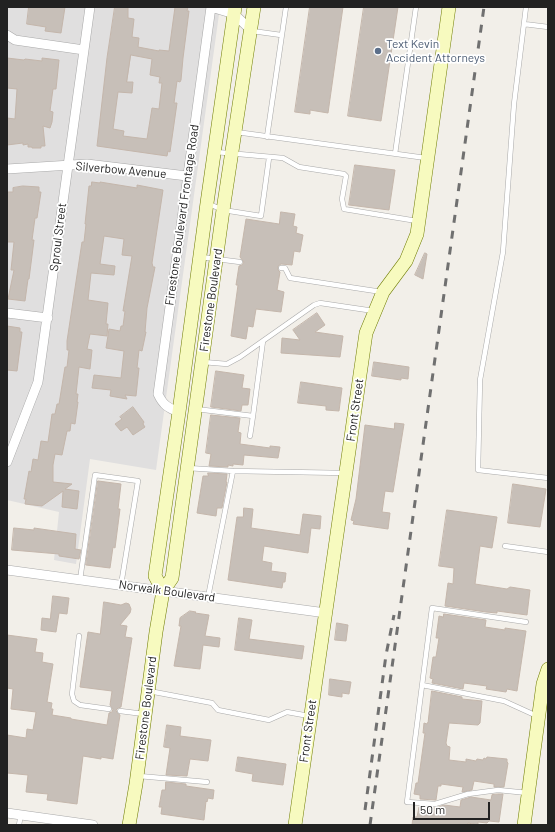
<!DOCTYPE html>
<style>
body{margin:0}
#map{position:relative;width:555px;height:832px;overflow:hidden;background:#f2efe9;font-family:Barlow,sans-serif}
canvas{display:block}
.frame{position:absolute;inset:0;border:8px solid #222;pointer-events:none}
.scale{position:absolute;left:413px;top:802px;width:77px;height:18px;box-sizing:border-box;border:2px solid #222;border-top:0;padding-left:5px;font-size:12px;line-height:14px;white-space:nowrap;color:#222;-webkit-text-stroke:3px #fff;paint-order:stroke}
</style>
<div id="map">
<canvas width="555" height="832"></canvas>
<div class="frame"></div>
<div class="scale">50 m</div>
</div>
<script>
const c = document.querySelector('canvas').getContext('2d');
c.lineJoin = 'round';
function fill(path, color) {
  c.fillStyle = color;
  c.fill(path, 'evenodd');
}
function trace(path, color, width, dash) {
  c.strokeStyle = color;
  c.lineWidth = width;
  c.lineCap = dash ? 'butt' : 'round';
  c.setLineDash(dash || []);
  c.stroke(path);
}
function drawText(font, color, halo, rows, align = 'center') {
  c.font = font + ' Barlow,sans-serif';
  c.lineWidth = 3.5;
  c.setLineDash([]);
  c.textBaseline = 'middle';
  c.strokeStyle = halo;
  c.fillStyle = color;
  for (const [text, x, y, turn = 0] of rows) {
    c.save();
    c.translate(x, y);
    c.rotate((+turn || 0) * Math.PI / 180);
    c.textAlign = isNaN(turn) ? turn : align;
    if (halo) c.strokeText(text, 0, 0);
    c.fillText(text, 0, 0);
    c.restore();
  }
}
const residential = new Path2D(`
 M7 7H220L156 470 90 459 76 564 54 560 59 512 7 500Z`);
const building = new Path2D(`
 M29 7H65L61 33 45 31 46 27 27 24Z
 M115 7H128V18L134 19 132 37 139 38 138 47 159 51V50L169 51 175 7H188L187 11H189L183 58 181 80 180 82 177 81 174 103H177L170 152 168 151 167 156 97 146 107 58ZM131 55 152 59 150 75 160 77 159 83H162L159 109 152 108 147 139 123 136 124 131 113 129 118 92 132 93 133 82H127Z
 M310 7H343L328 113 310 110V114L295 112Z
 M364 7H398L381 121 348 116Z
 M7 58 24 60 25 59 42 61V58L59 60 56 89H53L50 111 53 112 52 122 50 128 43 126 45 146H41V148H32V147H28V144L23 145V143L7 145V118L15 119 17 89 7 88Z
 M355 165 395 170 389 210 349 205Z
 M92 182 100 183V182L137 188V185L163 190 152 263 153 267H155L147 308 145 332H146L142 351 139 350 137 368H139L136 396 125 395 127 399 110 396 111 390 92 388 94 375 121 378 124 351 106 348 109 329 120 331 121 326H123L125 311H123L132 256 122 255 124 239 104 236 100 264 115 266 114 275 91 273 88 300 108 303 106 324H108L107 336 90 334 87 349 92 350 90 369 79 367 76 394H78L77 402H78L75 424 71 423 70 431H67L62 455 55 454 53 465V482L72 484 65 489 79 491 77 509 62 507 63 491 42 506 25 504 26 499H24L29 471 31 472 33 459 38 460 41 441 48 442 52 414H55L57 404H59L65 367H67L69 350H67V341L82 242H84L86 224H85L89 186H91Z
 M23 186 39 187V192H41L37 218H35L32 240H34L29 279H28L25 301 8 299 14 270H11L14 242H7V192H13V188Z
 M281 212 295 214 293 226 297 227 296 233 303 235 300 252 294 251 292 265 281 264 278 266V270L280 272 277 290 284 292 281 312 256 309 253 327 248 326 246 339 231 336 238 285H236L239 266 242 265 244 262 240 257 246 219 279 224Z
 M425 253 427 254 423 279 415 275Z
 M317 313 325 325 315 332 343 336 340 357 281 353 282 338 300 340 293 330Z
 M7 326 20 328V332H22L17 371 7 370Z
 M374 362 409 367 408 379 401 378V380L372 376Z
 M216 371 244 375 242 388 250 389 248 405H242L241 411 211 407Z
 M301 382 342 388 339 411 326 410V406L298 403Z
 M133 407 144 422 143 424 145 427 133 435 127 427 121 431 115 424 122 419 120 417Z
 M211 415 240 418 238 432 241 433 240 444 270 448V446L280 447 278 458 244 455 243 465 233 464V466L228 465V467L209 466 211 454 206 453Z
 M395 423 404 424 393 492 385 491 382 512 390 513 388 529 353 524 354 521 351 520 356 499 365 425 394 429Z
 M208 473 227 474 226 482H227L222 508H217L216 516 197 513 203 476H208Z
 M98 481 121 484 118 509H120L115 548 113 547 110 568 86 565Z
 M513 484 546 489 540 527 508 523Z
 M244 508 253 509 251 528 300 535 303 514 321 516 320 529 311 528 308 553 264 546 262 561 272 563 271 571 286 573 285 582H283L282 588 228 580 237 517H243Z
 M447 510 497 517 492 548 480 546 475 584 507 589 510 587 530 590 527 615 497 611V613L486 612 445 606 448 583 453 584 454 568 439 566Z
 M14 528 34 530V528L76 534 75 549 81 550 79 559 59 556V554L12 550Z
 M53 596 69 598 67 614 59 613 56 632 41 630 42 618 50 619Z
 M104 602 121 605 126 603 129 604 131 609 130 613 120 625 127 626 125 637 132 638 121 707 118 708 116 710 117 713 120 715 113 759 101 757V759L83 756 77 804 47 800 48 794 26 792 28 775 7 773V735L26 738 27 729 33 730 36 712 11 709 13 689 7 688V635L37 639 35 652 43 653 42 662 53 664 47 702 52 703 51 709H53L52 715 71 718V719L107 725 109 713 112 712 113 709 110 705 112 691 80 687 88 632 100 634Z
 M190 611 196 612 195 613 209 615 205 636 220 638 219 647 203 645 200 669 174 666 181 626H179L180 618Z
 M444 614 486 620 485 627 505 630V628L526 631 517 691 507 689 506 692 486 689 487 686 464 683 463 689 432 683 433 679 430 678 433 657H436L439 638H436L439 616 443 617Z
 M239 618 252 620 249 639 304 646 302 659 235 650Z
 M337 623 348 625 346 641 335 640Z
 M330 679 351 682 349 694 342 693V697L329 695Z
 M432 691 462 697V699L482 701 480 723 478 725 449 723 446 743 447 746 450 747 449 760 466 762V759L476 761 477 759 483 760 484 758 486 759 487 757 507 759V762L508 763 504 787H494V784L474 781 472 790 462 792 463 787 441 784V786H438L436 800H435L420 799V795L414 794 416 783H418L425 733H423L424 723 427 724 428 722Z
 M167 725 181 727 180 736 211 740 208 761 190 759 187 776 166 775 170 748 164 747Z
 M238 757 286 764 283 785 252 781 253 774 236 771Z
 M166 782 186 784V786L214 790 213 799 208 798 207 802 206 801 204 820 161 814 162 807H159L162 790H165Z
 M498 794H503L499 822 489 821 487 823 478 822V825L468 823V825H412L413 817H417L419 807 435 808 444 805 460 807 461 800 471 797 491 800 492 795Z`);
const lane = new Path2D(`
 M526 7 514 104 503 252 480 380 478 470 548 478
 M524 24 548 27
 M252 31 281 35
 M236 132 426 158
 M267 137 286 7
 M216 152 283 158 299 167 344 174 346 176 342 199 344 209 417 221
 M395 154 416 7
 M209 204 223 210 261 216 269 158
 M201 257 240 262
 M281 268H285L290 278 382 292
 M203 362 227 364 240 357 314 305 320 303 374 311
 M196 409 253 416 263 341
 M250 436 253 416
 M188 468 233 471 344 473
 M505 546 548 552
 M80 580 95 475 138 481 121 585
 M208 597 233 471
 M526 622 432 608 407 802 435 804 468 794 498 790 528 793
 M79 636 72 694 74 701 80 705 109 709
 M422 685 504 701 537 716
 M149 691 212 703 218 710 269 720 287 712 309 716
 M120 711 144 714
 M139 776 207 782
 M19 825 21 814`);
const street = new Path2D(`
 M7 35 15 40 84 50
 M7 169 87 164 187 176
 M7 313 48 318
 M179 412C168 408 163 405 158 394L211 7 234 14 251 30
 M7 462 38 382 90 7
 M7 570 326 613
 M7 813 93 825`);
const secondary = new Path2D(`
 M163 591 155 576 179 412 207 203 235 7
 M129 825 136 784 156 632 163 591 172 578 223 210 254 7
 M295 825 366 333 383 292 406 261 417 234 449 7
 M524 825 543 684 548 669`);
const rail = new Path2D(`
 M365 810 386 655 394 615
 M370 825 484 7`);
const markers = [
 [378,51,4,"#5c6f8a"]
];
const serviceNames = [
 ["Text Kevin",386,44],
 ["Accident Attorneys",386,58]
];
const streetNames = [
 ["Silverbow Avenue",121,170,5],
 ["Firestone Boulevard Frontage Road",182,215,-82],
 ["Sproul Street",58,237,-83],
 ["Firestone Boulevard",211,300,-82],
 ["Front Street",355,410,-82],
 ["Norwalk Boulevard",167,591,8],
 ["Firestone Boulevard",146,708,-83],
 ["Front Street",308,731,-82]
];
fill(residential, '#e0dfdf');
fill(building, '#c7bfb8');
trace(building, '#c4b6ab', 1);
trace(lane, '#a9a9a9', 5.5);
trace(street, '#a9a9a9', 10);
trace(secondary, '#707d05', 14);
trace(lane, '#fff', 4.5);
trace(street, '#fff', 9);
trace(secondary, '#f7fabf', 13);
trace(rail, '#707070', 3, [8, 8]);
for (const [x, y, r, color] of markers) {
  const dot = new Path2D();
  dot.arc(x, y, r, 0, 2 * Math.PI);
  c.fillStyle = color;
  c.fill(dot);
  trace(dot, '#fff', 1.5);
}
drawText('12px', '#4e5e75', '#fff', serviceNames, 'left');
drawText('12px', '#222', '#fff', streetNames);
</script>
